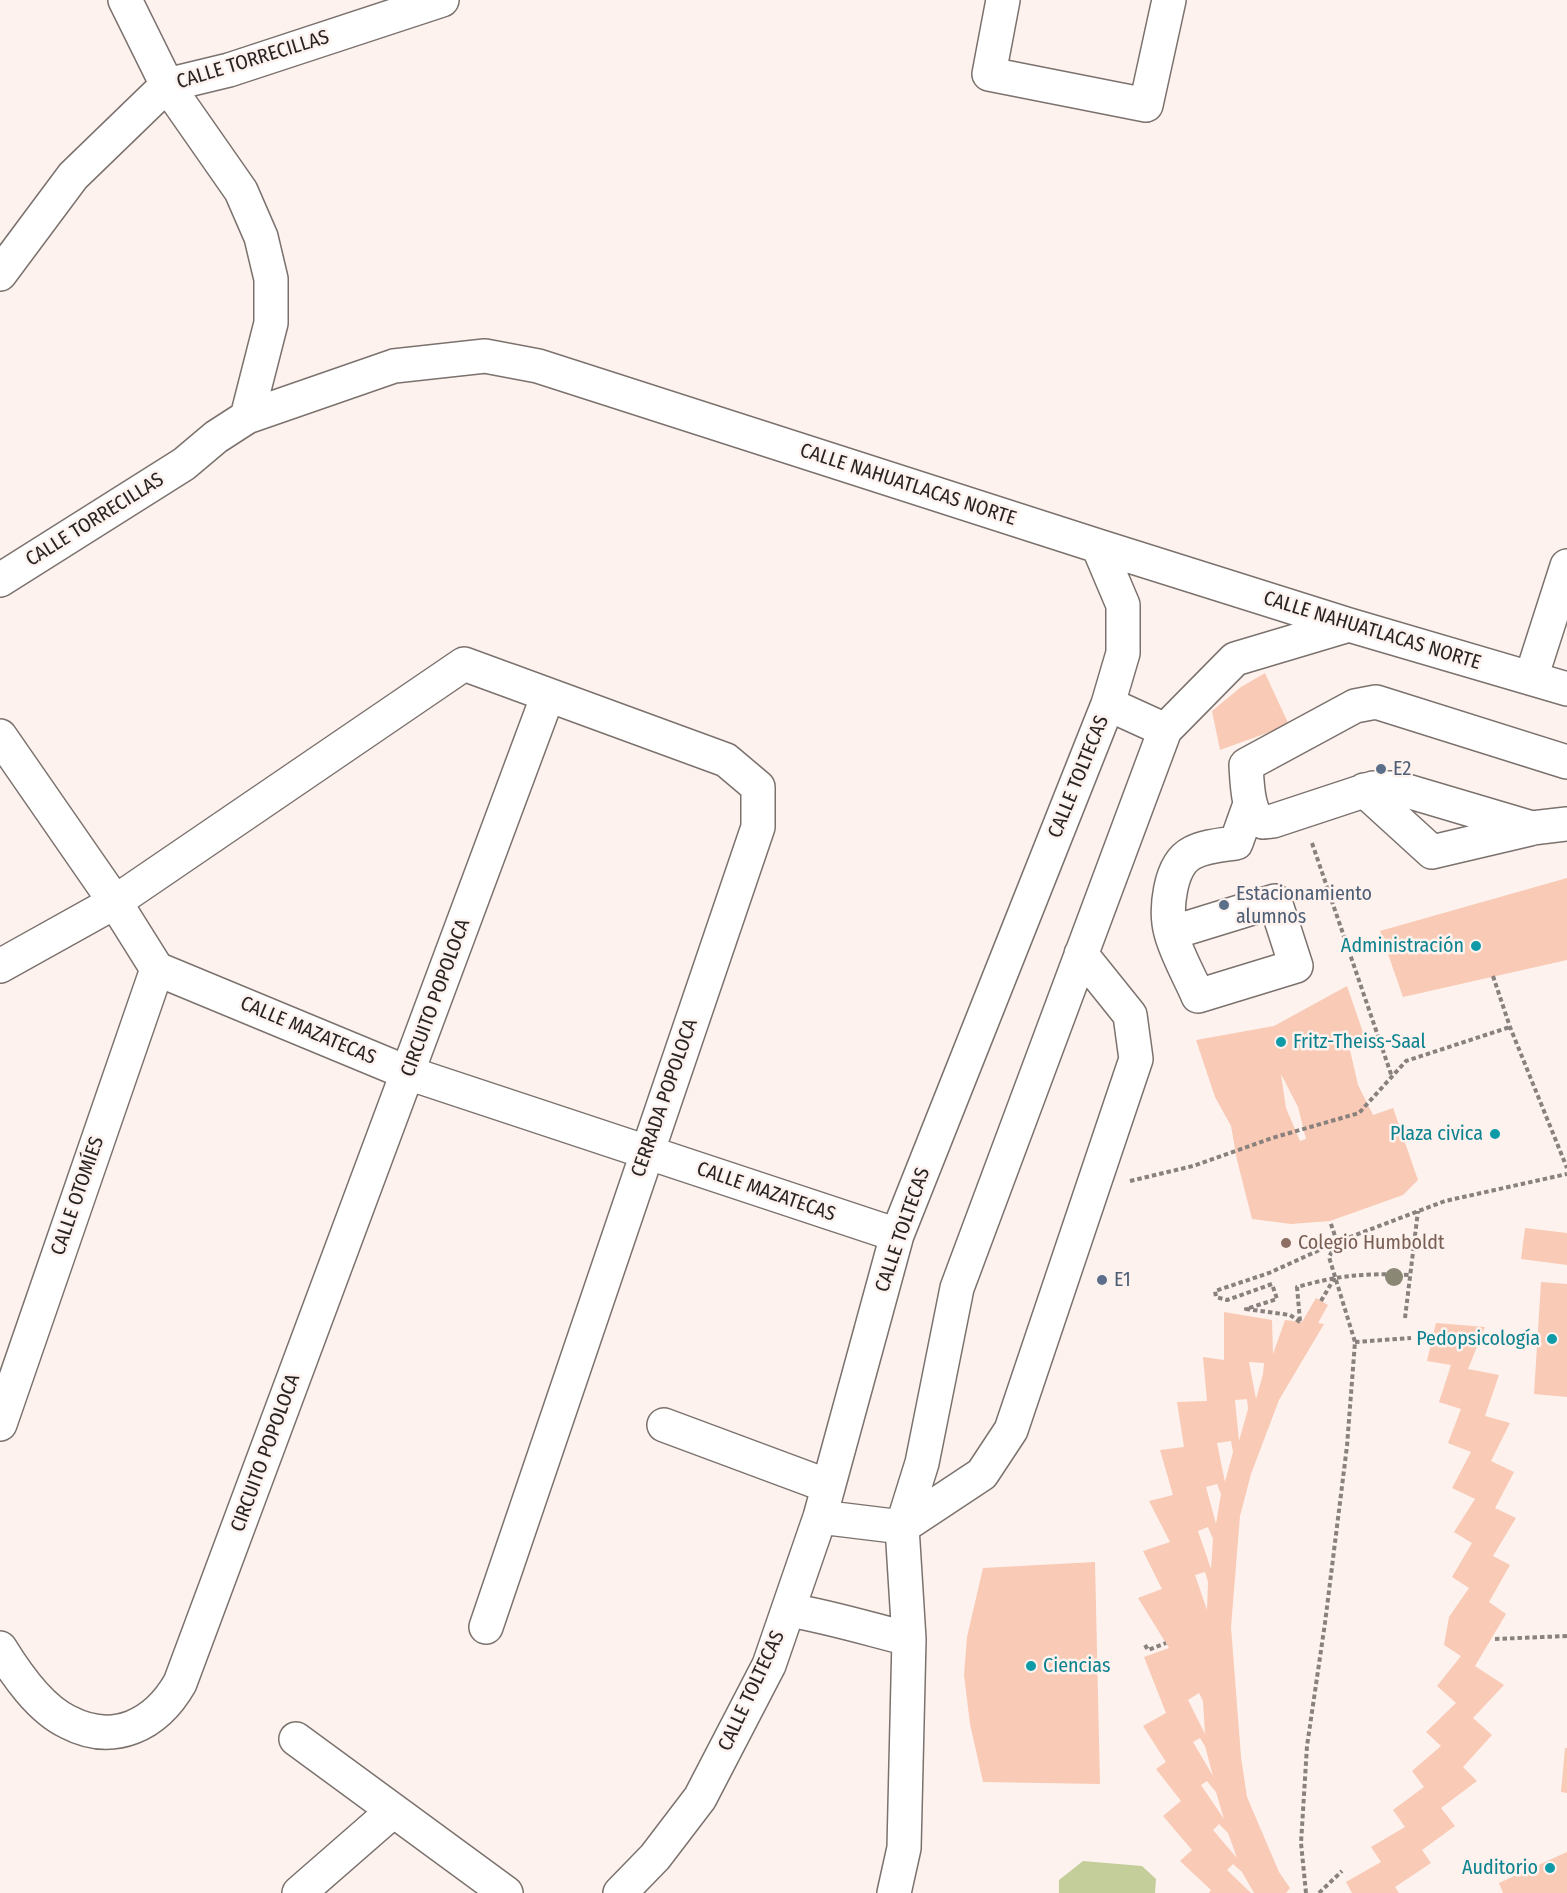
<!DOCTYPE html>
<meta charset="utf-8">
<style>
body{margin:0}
canvas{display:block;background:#fdf2ee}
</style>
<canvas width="1567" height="1893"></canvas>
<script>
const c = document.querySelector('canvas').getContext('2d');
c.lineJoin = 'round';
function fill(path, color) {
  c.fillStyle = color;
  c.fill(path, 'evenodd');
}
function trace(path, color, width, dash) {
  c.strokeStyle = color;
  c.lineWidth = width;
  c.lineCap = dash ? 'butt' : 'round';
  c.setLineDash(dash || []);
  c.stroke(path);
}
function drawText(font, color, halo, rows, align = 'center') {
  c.font = font + ' "Fira Sans Condensed",sans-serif';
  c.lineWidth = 5;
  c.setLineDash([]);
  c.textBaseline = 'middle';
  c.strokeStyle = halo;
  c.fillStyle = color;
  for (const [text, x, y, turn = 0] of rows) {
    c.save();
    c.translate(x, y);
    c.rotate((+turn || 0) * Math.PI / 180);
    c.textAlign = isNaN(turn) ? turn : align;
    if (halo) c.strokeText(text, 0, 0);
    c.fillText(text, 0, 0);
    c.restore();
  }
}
const green = new Path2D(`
 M1083 1861 1142 1866 1156 1879 1155 1893H1059V1880Z`);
const building = new Path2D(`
 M1265 673 1289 725 1220 750 1212 711 1241 687Z
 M1567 878V960L1403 997 1380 931Z
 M1347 986 1367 1044 1350 1050 1358 1085 1373 1115 1393 1108 1418 1180 1403 1195 1330 1221 1291 1224 1252 1219 1237 1160 1231 1126 1215 1097 1196 1040 1274 1026ZM1281 1074 1298 1107 1306 1139 1300 1141 1286 1108Z
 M1525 1228 1567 1233V1265L1521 1259Z
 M1541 1282 1567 1284V1397L1534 1394Z
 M1316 1298 1328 1305 1318 1323 1324 1324 1279 1400 1251 1474 1240 1516 1231 1627 1241 1757 1247 1797 1279 1872 1290 1888 1286 1893H1254L1242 1872 1233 1864 1227 1870 1251 1893H1209L1211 1890 1180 1861 1192 1850 1163 1816 1181 1801 1156 1769 1166 1762 1143 1726 1166 1713 1144 1657 1169 1648 1138 1598 1162 1589 1143 1551 1170 1542 1149 1501 1173 1495 1160 1450 1184 1447 1177 1402 1207 1401 1203 1357 1224 1360V1312L1272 1320 1273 1354 1285 1320 1302 1322ZM1249 1362 1264 1363 1263 1374 1256 1399ZM1247 1399 1248 1409 1239 1441 1235 1400ZM1231 1441 1233 1452 1225 1482 1217 1443ZM1217 1484 1221 1494 1216 1524 1206 1487ZM1208 1527 1213 1539 1211 1569 1198 1531ZM1205 1572 1208 1582 1207 1610 1195 1575ZM1199 1693 1203 1701 1205 1734 1188 1700ZM1200 1738 1205 1746 1213 1776 1193 1742ZM1207 1781 1216 1792 1224 1819 1201 1785ZM1219 1824 1228 1833 1237 1858 1213 1830Z
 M1436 1323 1485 1327 1468 1369 1499 1375 1485 1416 1510 1423 1491 1461 1514 1472 1495 1508 1516 1518 1493 1556 1510 1565 1489 1602 1506 1614 1475 1666 1504 1685 1473 1718 1492 1735 1463 1767 1477 1781 1441 1808 1455 1826 1422 1850 1431 1863 1395 1887 1399 1893H1352L1346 1882 1381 1862 1371 1847 1405 1827 1393 1810 1424 1787 1412 1771 1441 1746 1426 1732 1456 1703 1437 1686 1461 1656 1444 1645 1449 1617 1469 1588 1452 1577 1472 1543 1454 1532 1475 1499 1452 1488 1471 1452 1448 1443 1461 1409 1439 1402 1451 1365 1427 1361Z
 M1095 1562 1100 1784 983 1782 970 1724 964 1675 967 1637 983 1568Z
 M1565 1748H1567V1793L1561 1792Z
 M1567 1852V1893H1503L1499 1883Z`);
const path = new Path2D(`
 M1312 843 1392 1077
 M1493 976 1510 1027 1567 1168
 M1130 1181 1193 1166 1272 1138 1359 1113 1406 1061 1510 1027
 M1321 1301 1335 1277
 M1405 1318 1418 1211
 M1300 1321 1297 1287C1340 1275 1365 1273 1410 1275
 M1300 1322 1290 1315 1246 1309 1277 1299 1272 1284 1227 1300 1216 1297 1215 1291 1269 1273 1337 1242 1445 1201 1567 1174
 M1355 1342 1411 1338
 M1495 1639 1567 1636
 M1145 1645 1148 1650 1166 1643
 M1306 1893 1301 1843 1307 1746 1325 1623 1347 1446 1355 1342 1329 1257 1337 1242 1330 1221
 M1319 1893 1342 1871`);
const minor = new Path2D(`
 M125 0 167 85 241 191 261 237 271 279V323L247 417
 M1003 0 989 74 1146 105 1169 0
 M0 274 73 176 167 85 229 70 442 0
 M0 580 184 464 216 437 247 417 394 366 485 356 538 366 1098 546 1349 625 1567 689
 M1531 678 1567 566
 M1108 704 1165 730
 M0 736 115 902 157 969 408 1073 897 1235
 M1567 762 1376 702 1355 706 1246 765C1247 778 1247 818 1263 822 1264 822 1271 821 1273 821L1373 788H1397L1532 828 1567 824
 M1364 790 1432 852 1530 829
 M1171 933 1275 901 1296 966 1198 996C1190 977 1176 953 1171 933 1165 911 1169 865 1192 853 1205 846 1222 845 1236 843L1250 804
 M0 966 115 902 464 664 726 760 758 787V827L486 1627
 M0 1424 157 969
 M664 1425 828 1486
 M820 1517 902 1527 982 1474 1011 1430 1136 1059 1130 1015 1081 954
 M789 1610C830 1617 869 1629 909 1639
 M0 1648C16 1674 40 1709 68 1722 114 1746 156 1725 180 1683L548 695
 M296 1739 506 1893
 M299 1893 393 1811
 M620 1893 655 1857 700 1798 769 1665 820 1517 897 1235 1108 704 1123 653V605L1098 546
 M894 1893 904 1848 909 1639 902 1527 922 1463 957 1288 1165 730 1235 659 1349 625`);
const trees = [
 [1394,1277]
];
const markers = [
 [1381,769,6,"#5c6f8a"],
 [1224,905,6,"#5c6f8a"],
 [1476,946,6,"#0f9aa8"],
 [1281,1042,6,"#0f9aa8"],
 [1495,1134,6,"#0f9aa8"],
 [1286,1243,6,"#8d6e63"],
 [1102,1280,6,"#5c6f8a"],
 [1552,1339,6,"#0f9aa8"],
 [1031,1666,6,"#0f9aa8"],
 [1550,1868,6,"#0f9aa8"]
];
const streetNames = [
 ["CALLE TORRECILLAS",253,60,-17],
 ["CALLE NAHUATLACAS NORTE",908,485,18],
 ["CALLE TORRECILLAS",95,520,-32],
 ["CALLE NAHUATLACAS NORTE",1372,631,17],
 ["CALLE TOLTECAS",1079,777,-68],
 ["CIRCUITO POPOLOCA",436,998,-70],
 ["CALLE MAZATECAS",308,1031,23],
 ["CERRADA POPOLOCA",665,1098,-71],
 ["CALLE MAZATECAS",766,1192,19],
 ["CALLE OTOMÍES",78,1196,-71],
 ["CALLE TOLTECAS",903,1230,-71],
 ["CIRCUITO POPOLOCA",266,1453,-70],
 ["CALLE TOLTECAS",752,1691,-65]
];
const serviceNames = [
 ["E2",1393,769],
 ["Estacionamiento",1236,894],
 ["alumnos",1236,917],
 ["E1",1114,1280]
];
const cultureNames = [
 ["Administración",1464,946],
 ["Fritz-Theiss-Saal",1293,1042,"left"],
 ["Plaza civica",1483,1134],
 ["Pedopsicología",1540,1339],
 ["Ciencias",1043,1666,"left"],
 ["Auditorio",1538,1868]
];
const educationNames = [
 ["Colegio Humboldt",1298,1243]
];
fill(green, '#c4ce9a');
fill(building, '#f9cab5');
trace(minor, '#7b726e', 36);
trace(path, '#88817e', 4, [4.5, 3]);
trace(minor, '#fff', 33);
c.fillStyle = '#8a8874';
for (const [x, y] of trees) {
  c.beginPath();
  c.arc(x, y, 9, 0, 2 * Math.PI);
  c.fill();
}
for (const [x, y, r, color] of markers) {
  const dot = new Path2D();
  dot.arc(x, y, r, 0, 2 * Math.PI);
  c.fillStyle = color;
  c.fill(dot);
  trace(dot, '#fdf2ee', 2);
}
drawText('20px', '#282423', '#fdf2ee', streetNames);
drawText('20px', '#4e5e75', '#fdf2ee', serviceNames, 'left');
drawText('20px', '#0d838f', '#fdf2ee', cultureNames, 'right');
drawText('20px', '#785e54', '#fdf2ee', educationNames, 'left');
</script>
